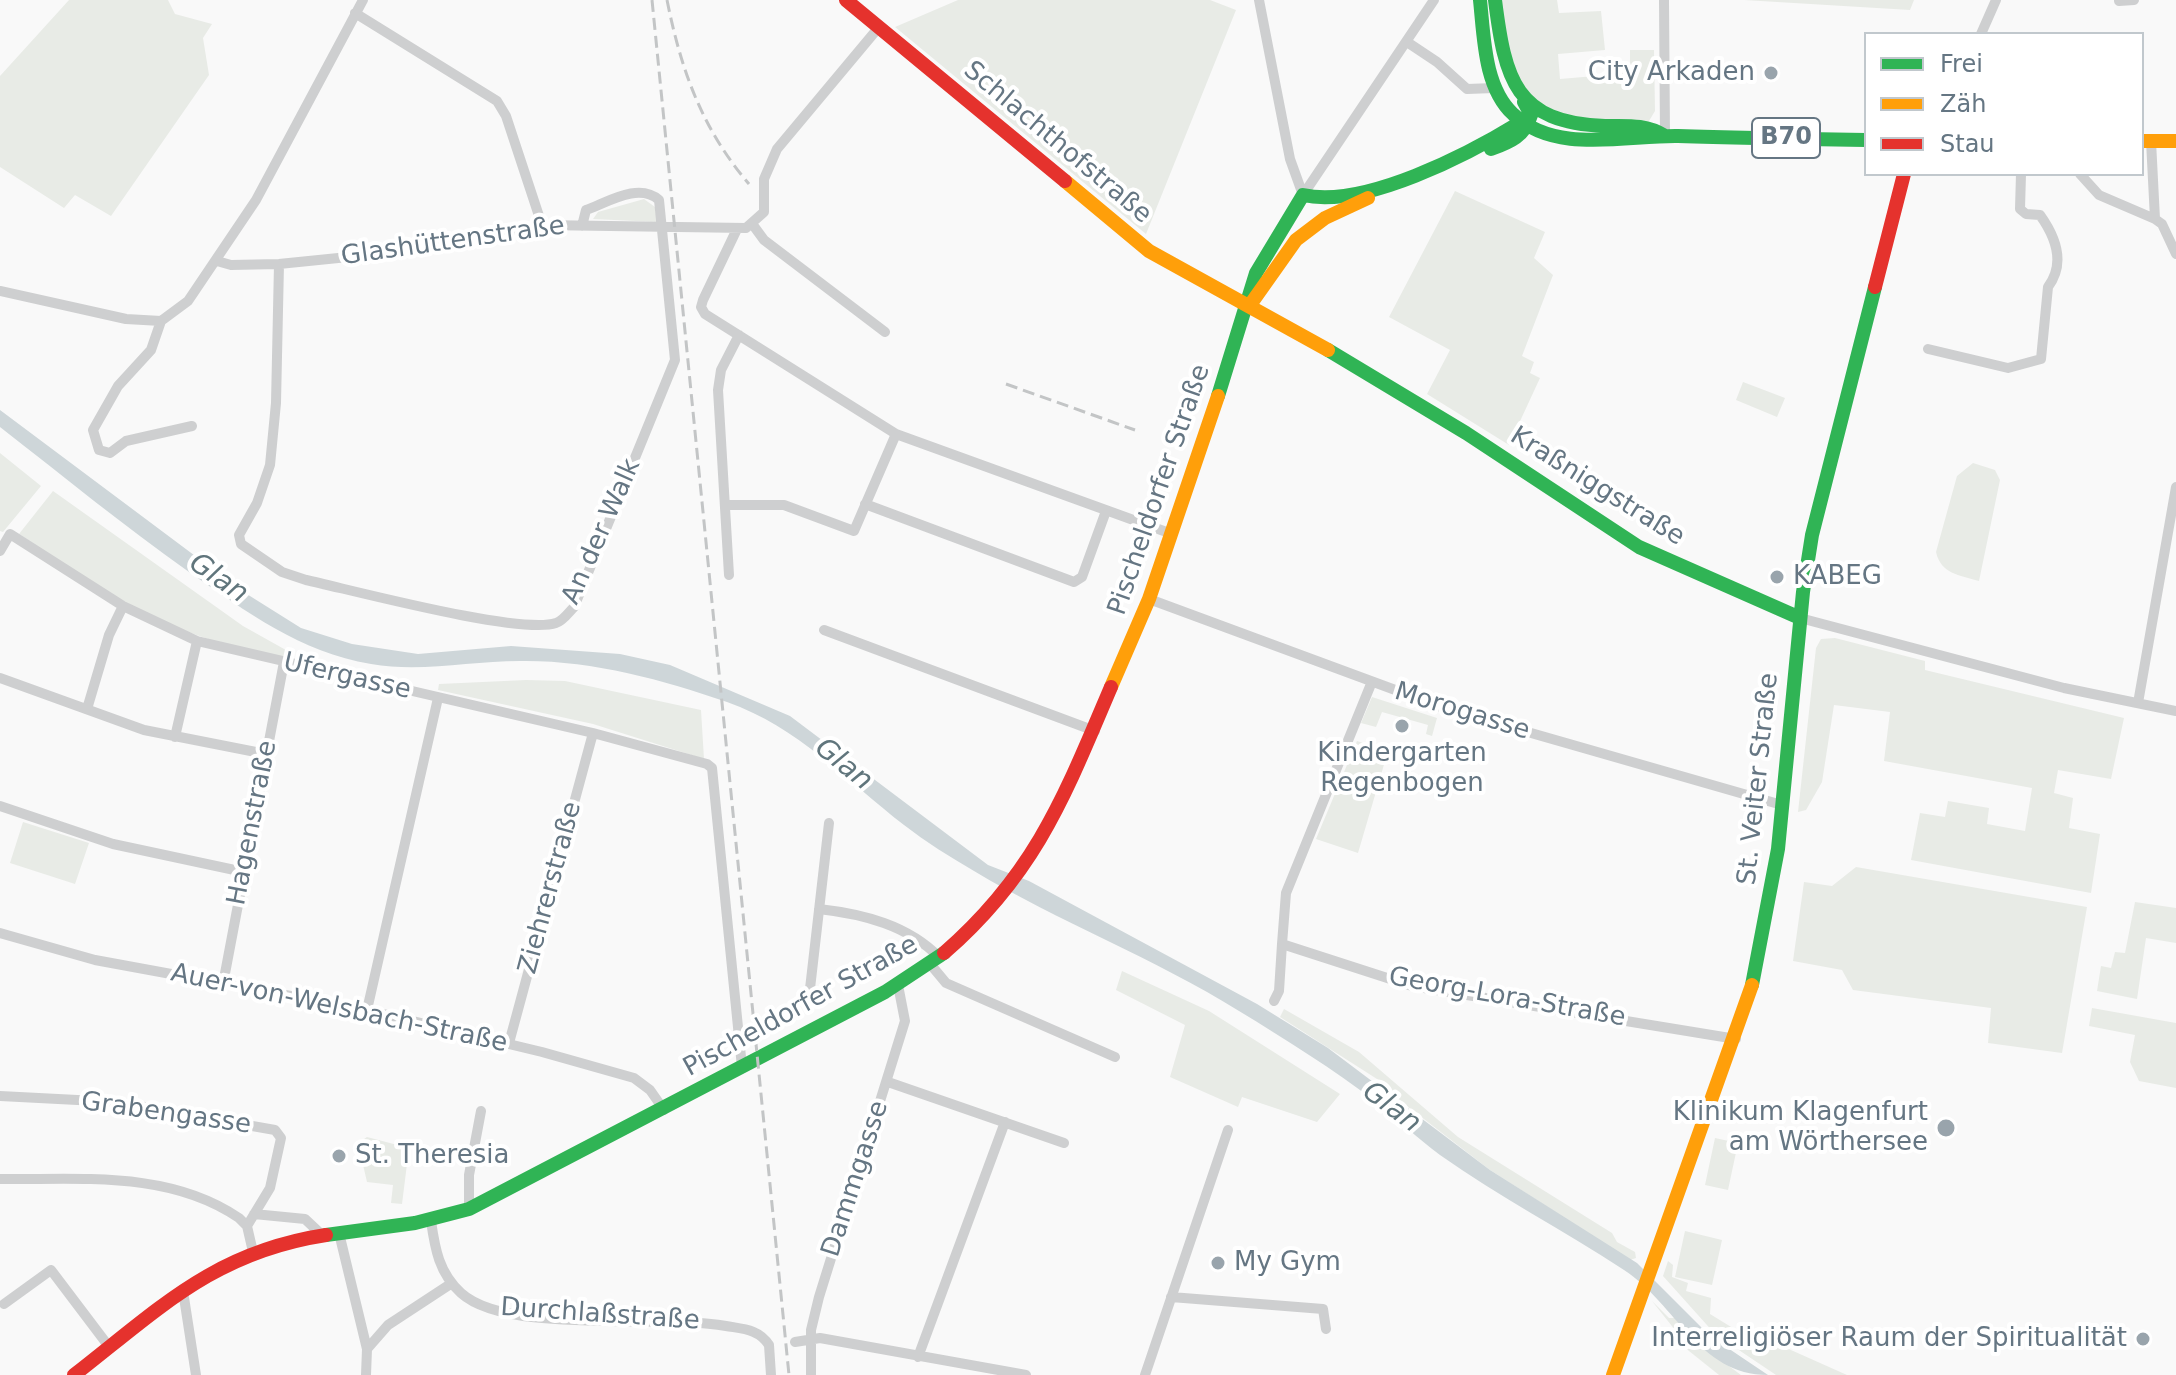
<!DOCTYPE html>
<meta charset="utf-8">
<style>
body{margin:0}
#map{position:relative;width:2176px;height:1375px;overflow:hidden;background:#f9f9f9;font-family:"DejaVu Sans",sans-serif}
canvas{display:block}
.legend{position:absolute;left:1864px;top:32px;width:280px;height:144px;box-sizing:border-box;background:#fff;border:2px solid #c1c8cd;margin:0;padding:10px 14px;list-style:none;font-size:24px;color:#657683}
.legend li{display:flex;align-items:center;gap:16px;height:40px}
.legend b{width:40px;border:2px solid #c1c8cd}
</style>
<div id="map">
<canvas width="2176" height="1375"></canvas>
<ul class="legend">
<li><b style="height:10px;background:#30b455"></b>Frei</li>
<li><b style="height:10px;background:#ff9f0a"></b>Zäh</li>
<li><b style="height:10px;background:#e5322d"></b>Stau</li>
</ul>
</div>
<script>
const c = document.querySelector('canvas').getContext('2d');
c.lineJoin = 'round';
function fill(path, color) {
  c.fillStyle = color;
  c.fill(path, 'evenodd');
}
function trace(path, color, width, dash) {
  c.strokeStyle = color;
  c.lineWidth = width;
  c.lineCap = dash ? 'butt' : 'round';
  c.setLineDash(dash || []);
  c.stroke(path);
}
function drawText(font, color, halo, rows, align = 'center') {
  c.font = font + ' "DejaVu Sans",sans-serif';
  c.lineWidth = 8;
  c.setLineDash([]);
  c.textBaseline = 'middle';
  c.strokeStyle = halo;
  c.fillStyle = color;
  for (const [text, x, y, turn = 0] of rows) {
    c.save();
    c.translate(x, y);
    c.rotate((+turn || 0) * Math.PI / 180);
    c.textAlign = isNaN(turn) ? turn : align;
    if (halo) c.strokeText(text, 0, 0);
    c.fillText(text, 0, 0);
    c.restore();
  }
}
const green = new Path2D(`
 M69 0H168L175 14 212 24 203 38 209 75 111 216 75 195 64 208 0 167V76Z
 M958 0H1210L1236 10 1146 234 895 27Z
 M1501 0H1557L1559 13 1601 11 1605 50 1558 54 1560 79 1630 73V50H1654L1655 111 1649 121C1592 117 1533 127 1511 62 1504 44 1504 20 1501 0Z
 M1744 0H1914L1910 10Z
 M1455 191 1545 232 1534 258 1553 275 1522 356 1534 362 1530 373 1540 378 1509 445 1427 394 1450 350 1389 317Z
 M644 199 655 207 657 222 593 219 598 212Z
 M1743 382 1785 398 1777 417 1736 400Z
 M0 453 41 486 3 532 0 531Z
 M1973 463 1995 470 2000 480 1979 581C1959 575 1941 574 1936 552L1957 476Z
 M53 491 243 626 293 654 292 659C262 652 230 647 202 637 136 614 77 573 19 534Z
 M1835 638 1925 661V670L2124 718 2111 779 2058 770 2054 793 2073 798 2069 828 2100 834 2091 893 1911 860 1920 813 1945 817 1948 801 1989 808 1987 824 2025 831 2032 788 1884 761 1890 712 1834 705 1822 782 1806 810 1798 812 1816 648 1821 639Z
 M526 680 565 681 701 710 704 759 593 724 438 690 439 684Z
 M1372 697 1437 718 1432 736 1426 734 1428 725 1382 712 1376 727 1361 723Z
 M1357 741 1388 751 1358 853 1316 839Z
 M23 822 89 843 75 884 10 863Z
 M1856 867 2087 907 2062 1053 1988 1043 1991 1008 1853 990 1842 970 1793 961 1804 882 1832 886Z
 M2135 902 2176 908V943L2146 938 2137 999 2097 991 2101 966 2111 968 2115 952 2125 953Z
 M1122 971 1209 1011 1340 1094 1317 1122 1242 1097 1238 1107 1170 1077 1185 1025 1116 990Z
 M2092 1008 2176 1023V1088L2139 1081 2130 1062 2135 1035 2089 1026Z
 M1284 1009 1359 1052 1458 1137 1612 1233 1617 1242 1635 1252 1636 1258 1630 1260 1490 1170 1398 1099 1377 1079 1280 1017Z
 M367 1137 409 1148 402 1204 391 1203 393 1185 367 1182 358 1143Z
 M1715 1138 1738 1143 1728 1190 1705 1185Z
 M1685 1231 1722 1240 1712 1285 1675 1277Z
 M1668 1261 1673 1265 1672 1277 1688 1283 1686 1291 1711 1298 1710 1314 1767 1349 1773 1342 1847 1375H1776L1715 1334 1663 1276Z
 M1652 1301 1669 1318H1675L1686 1334 1741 1375H1719L1684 1347 1683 1340Z`);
const water = new Path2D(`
 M0 410 242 591 301 628 352 644 418 654 511 646 620 654 670 665 790 716 988 865 1029 881 1257 1004 1328 1048 1490 1170 1637 1263 1710 1336 1768 1375C1699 1375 1676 1304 1624 1270 1563 1230 1499 1197 1440 1155 1418 1139 1398 1119 1376 1102 1333 1069 1285 1039 1239 1011 1154 958 1059 922 974 871 950 857 926 842 904 825 847 781 798 727 727 702 663 680 594 661 526 661 474 660 423 673 371 664 300 652 247 612 189 572 124 526 63 476 0 427Z`);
const street = new Path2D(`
 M1259 0 1290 159 1303 195
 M1664 0 1665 136
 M2119 1 2134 0
 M355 13 497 101 506 116 542 225
 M1981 34 1996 0
 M1407 42 1437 62 1467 89 1494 88
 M2151 141 2155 219
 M2080 174 2099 195 2155 219 2162 224 2176 254
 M1303 195 1434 0
 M753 225 764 240 885 332
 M737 229 703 300 701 307 705 314 896 434 1172 534
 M217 261 231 265 279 264 437 248 542 225 746 228 764 212V179L777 149 879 27
 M279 264 276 403 270 465 257 503 239 535 241 544 282 572 306 580C352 590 520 635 556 623 563 621 569 612 574 607L675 360 659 200C639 182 608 202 586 210L582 226
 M0 291 126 319 161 321
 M1928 349 2008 368 2041 359 2048 287C2066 263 2055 236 2040 215L2026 214 2020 209 2021 174
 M192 426 126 441 110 453 99 450 93 430 118 386 151 350 161 321 188 301 256 200 363 0
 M865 504 1074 582 1082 577 1106 511
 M726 505H784L854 531 896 434
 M0 551 10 534 123 606 197 641 593 733 707 764 712 768 742 1067
 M729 575 718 390 721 370 739 335
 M1149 599 1444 708 1782 805
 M1800 618 2064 688 2176 711
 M824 630 1095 731
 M0 678 144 730 266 754
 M1371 684 1286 893 1282 944 1412 986 1736 1039
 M2138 703 2176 487
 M87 709 109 635 123 606
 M175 737 197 641
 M0 806 113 844 244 872
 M819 909C863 914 908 925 940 958
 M0 933 95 960 367 1010 542 1052 634 1078 650 1090 664 1110
 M931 965 946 983 1115 1057
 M223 984 284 662
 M1274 1001 1279 991 1282 944
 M808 1006 829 823
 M367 1010 438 698
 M509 1043 593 733
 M888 1082 1064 1143
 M0 1096 116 1102 275 1130 281 1138 270 1188 247 1226
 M0 1179C80 1180 169 1170 239 1218L247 1226 253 1252
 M469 1209V1175L481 1111
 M254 1214 305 1219 322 1235
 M431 1221C435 1249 439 1273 461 1293 507 1335 661 1314 726 1326 743 1329 759 1329 769 1345L771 1375
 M339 1233 367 1349 366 1375
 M183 1291 196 1375
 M1171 1297 1323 1309 1326 1329
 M4 1304 51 1270 110 1348
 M795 1342 820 1338 1026 1375
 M367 1349 388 1325 452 1283
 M918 1357 1005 1122
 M811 1375V1330L819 1297 905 1021 898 985
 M1145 1375 1228 1130`);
const fast = new Path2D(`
 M1480 0C1484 37 1484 87 1513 114 1555 155 1627 135 1678 136 1740 138 1803 139 1866 140
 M1495 0C1505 79 1515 123 1605 126 1627 126 1646 124 1665 136
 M1491 149C1510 142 1525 136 1531 115L1524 102
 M1328 350 1466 433 1639 547 1800 618
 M1218 396 1256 273 1303 195C1364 209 1469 154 1521 122
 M1752 985 1778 849 1803 592 1812 535 1875 287
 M326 1235 415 1223 469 1209 885 992 944 953`);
const slow = new Path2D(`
 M2142 141H2176
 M1065 181 1149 251 1328 350
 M1250 305 1296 240 1325 218 1368 198
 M1111 687 1149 599 1218 396
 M1613 1375 1752 985`);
const jam = new Path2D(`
 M846 0 1065 181
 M1875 287 1904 174
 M944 953C1036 873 1065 795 1111 687
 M74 1375C159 1309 214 1252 326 1235`);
const rail = new Path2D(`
 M652 0 789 1375
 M667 0C681 70 702 129 749 184
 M1006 384 1135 430`);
const markers = [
 [1771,73,8,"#99a4ac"],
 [1777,577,8,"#99a4ac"],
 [1402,726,8,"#99a4ac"],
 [1946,1128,10,"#99a4ac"],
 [339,1156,8,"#99a4ac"],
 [1218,1263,8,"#99a4ac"],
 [2143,1339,8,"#99a4ac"]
];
const shields = [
 [1786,138,68]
];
const shieldNames = [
 ["B70",1786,138]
];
const poiNames = [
 ["City Arkaden",1755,73],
 ["KABEG",1793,577,"left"],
 ["Kindergarten",1402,754,"center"],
 ["Regenbogen",1402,784,"center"],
 ["Klinikum Klagenfurt",1928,1113],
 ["am Wörthersee",1928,1143],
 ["St. Theresia",355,1156,"left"],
 ["My Gym",1234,1263,"left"],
 ["Interreligiöser Raum der Spiritualität",2127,1339]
];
const streetNames = [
 ["Schlachthofstraße",1057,143,40],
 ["Glashüttenstraße",453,242,-8],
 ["Kraßniggstraße",1597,487,32],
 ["Pischeldorfer Straße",1160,490,-71],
 ["An der Walk",602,532,-66],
 ["Ufergasse",347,677,13],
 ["Morogasse",1462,712,17],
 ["St. Veiter Straße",1759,779,-84],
 ["Hagenstraße",253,823,-79],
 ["Ziehrerstraße",551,888,-75],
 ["Georg-Lora-Straße",1507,998,10],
 ["Pischeldorfer Straße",801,1007,-29],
 ["Auer-von-Welsbach-Straße",339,1009,12],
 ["Grabengasse",166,1114,8],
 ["Dammgasse",856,1179,-72],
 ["Durchlaßstraße",600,1315,4]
];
const waterNames = [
 ["Glan",218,579,35],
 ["Glan",843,765,39],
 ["Glan",1391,1108,37]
];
fill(green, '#e8ebe6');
fill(water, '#ced6d9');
trace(street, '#cecfd0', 10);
trace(fast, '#30b455', 14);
trace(slow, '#ff9f0a', 14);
trace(jam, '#e5322d', 14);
trace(rail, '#c3c5c6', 3, [12, 6]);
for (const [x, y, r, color] of markers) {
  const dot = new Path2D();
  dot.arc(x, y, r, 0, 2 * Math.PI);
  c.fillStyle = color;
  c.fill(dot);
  trace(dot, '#fff', 3);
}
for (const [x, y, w] of shields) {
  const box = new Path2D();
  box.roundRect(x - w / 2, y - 20, w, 40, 6);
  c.fillStyle = '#fff';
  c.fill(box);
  trace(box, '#657683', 2);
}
drawText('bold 24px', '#657683', null, shieldNames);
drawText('26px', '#657683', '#fff', poiNames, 'right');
drawText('26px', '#657683', '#fff', streetNames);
drawText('italic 28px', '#60757c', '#fff', waterNames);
</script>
